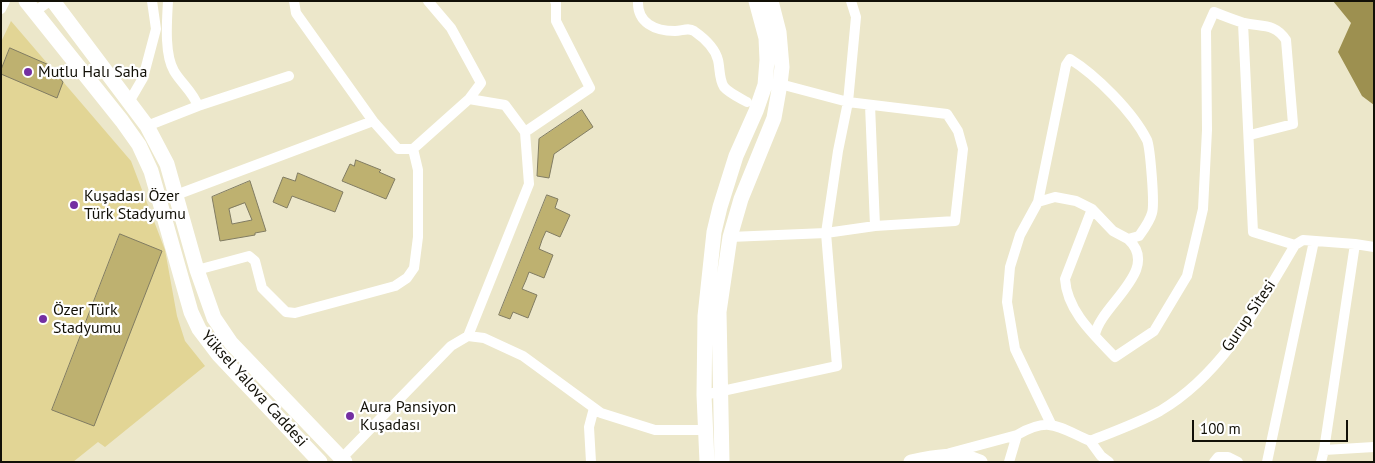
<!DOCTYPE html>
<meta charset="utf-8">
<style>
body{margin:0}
#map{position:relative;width:1375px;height:463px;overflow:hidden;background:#ece7ca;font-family:"PT Sans",sans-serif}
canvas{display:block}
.frame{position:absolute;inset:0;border:2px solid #121007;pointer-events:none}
.scale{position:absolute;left:1192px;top:420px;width:156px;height:22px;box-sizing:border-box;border:2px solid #121007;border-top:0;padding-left:6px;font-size:15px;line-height:18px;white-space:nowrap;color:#121007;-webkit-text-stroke:4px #fff;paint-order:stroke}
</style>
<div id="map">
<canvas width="1375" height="463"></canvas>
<div class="frame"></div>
<div class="scale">100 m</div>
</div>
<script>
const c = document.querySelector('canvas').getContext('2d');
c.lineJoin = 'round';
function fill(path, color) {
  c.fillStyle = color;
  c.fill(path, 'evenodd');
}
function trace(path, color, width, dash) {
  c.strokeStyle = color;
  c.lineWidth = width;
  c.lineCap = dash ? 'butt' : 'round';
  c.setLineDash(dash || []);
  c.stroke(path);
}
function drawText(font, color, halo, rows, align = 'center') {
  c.font = font + ' "PT Sans",sans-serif';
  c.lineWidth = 4.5;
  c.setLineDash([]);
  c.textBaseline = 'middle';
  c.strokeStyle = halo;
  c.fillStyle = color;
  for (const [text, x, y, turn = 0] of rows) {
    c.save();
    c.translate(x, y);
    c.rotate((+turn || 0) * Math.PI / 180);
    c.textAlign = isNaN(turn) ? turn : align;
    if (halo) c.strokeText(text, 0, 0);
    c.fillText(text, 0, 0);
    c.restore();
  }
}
const green = new Path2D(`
 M11 21 131 161 165 250 177 316 185 341 205 366 105 447 98 442 73 462H1V42Z`);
const water = new Path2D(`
 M1333 1H1374V105L1362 96 1338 52 1351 23Z`);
const building = new Path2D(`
 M10 48 49 65 63 82 57 98 1 74V70Z
 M582 110 593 127 554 154 549 178 537 176 539 139Z
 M356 160 381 170 379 172 395 179 386 199 342 181 350 164 354 166Z
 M298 173 343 192 335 212 292 196 287 208 273 202 283 177 295 181Z
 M250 181 266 231 255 233V235L220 241 212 197ZM245 203 252 220 232 224 229 209Z
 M547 195 558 199 555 208 570 215 560 237 546 231 542 240 539 249 553 255 544 278 529 272 526 280 522 289 537 295 528 318 513 312 510 319 499 315Z
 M120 234 162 251 94 426 52 410Z`);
const minor = new Path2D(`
 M168 1C167 20 164 54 174 71 181 83 193 92 198 106
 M294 1 296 13 373 121
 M638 1C637 23 655 31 675 31 682 31 688 27 694 31 704 38 715 48 718 60 720 68 719 80 724 87 729 93 740 98 747 102
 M1 9 5 1
 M34 12 50 1
 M1243 23 1253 232 1295 245
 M469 99 505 105 525 132
 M129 102 143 78 156 29 152 1
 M870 105 875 226
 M147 126 198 106 289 76
 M176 195 373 121 398 149H413L469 99 481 83 451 28 428 1
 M1038 202 1055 197 1076 201 1092 209 1113 231 1128 239 1139 236C1144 229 1150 221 1152 213 1155 204 1150 147 1147 140 1133 112 1096 75 1070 59L1066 65 1038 202 1020 235 1010 267 1007 302 1015 349 1051 424
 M1092 209 1065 279C1067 311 1094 335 1115 357L1154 331 1187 276 1203 209 1207 130 1206 30 1214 12C1224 16 1234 20 1244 23 1262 27 1275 23 1286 40L1293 124 1250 135
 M730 237 826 233 875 226 955 221 963 149 958 131 947 114 848 102 780 84
 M1355 244 1324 450 1374 447
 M197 270 249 256 255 261 262 288 286 312 295 313 395 286 407 278 414 268 418 237V170L413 149
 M1095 335C1100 305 1162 270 1128 239
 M468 336 529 184 525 132 590 88 556 21V3L555 1
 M704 395 837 366 826 233 838 151 848 102 856 17 851 1
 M1090 441 1101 456 1109 462
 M950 453 1017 435
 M342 458 451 346 468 336 484 338 523 356 601 413 655 430H706
 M591 462 589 427 594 408
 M1009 462 1017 435C1050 416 1058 427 1090 441 1113 432 1138 423 1160 411 1223 374 1259 305 1295 245L1303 240 1355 244 1374 247
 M1214 462 1218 457H1228L1238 462
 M1267 462 1314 241
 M1321 462 1324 450`);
const secondary = new Path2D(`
 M26 1 122 121 139 145 151 171 191 312 199 329 218 354 320 462
 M53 1 147 126 167 164 197 270 214 318 231 343 345 462
 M707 462 704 395 705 316 714 232 720 207 736 156 756 111 765 85 767 60 766 38 756 1
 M722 462 719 312 730 237 741 199 774 118 780 84 782 67 779 32 771 1
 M911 462C933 457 958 452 980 462`);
const markers = [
 [28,72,5,"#742fa2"],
 [74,205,5,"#742fa2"],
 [43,319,5,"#742fa2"],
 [350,416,5,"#742fa2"]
];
const poiNames = [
 ["Mutlu Halı Saha",38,72],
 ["Kuşadası Özer",84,196],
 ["Türk Stadyumu",84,214],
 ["Özer Türk",53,310],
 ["Stadyumu",53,328],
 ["Aura Pansiyon",360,407],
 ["Kuşadası",360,425]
];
const streetNames = [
 ["Gurup Sitesi",1249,316,-56],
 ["Yüksel Yalova Caddesi",254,389,48]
];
fill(green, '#e2d595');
fill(water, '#9d9050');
fill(building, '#beb170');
trace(building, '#817c62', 1);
trace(minor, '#fff', 10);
trace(secondary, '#fff', 15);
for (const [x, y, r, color] of markers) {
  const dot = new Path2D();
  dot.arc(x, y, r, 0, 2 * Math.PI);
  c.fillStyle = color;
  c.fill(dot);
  trace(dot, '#fff', 2);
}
drawText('16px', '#121007', '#fff', poiNames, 'left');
drawText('16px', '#121007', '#fff', streetNames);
</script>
